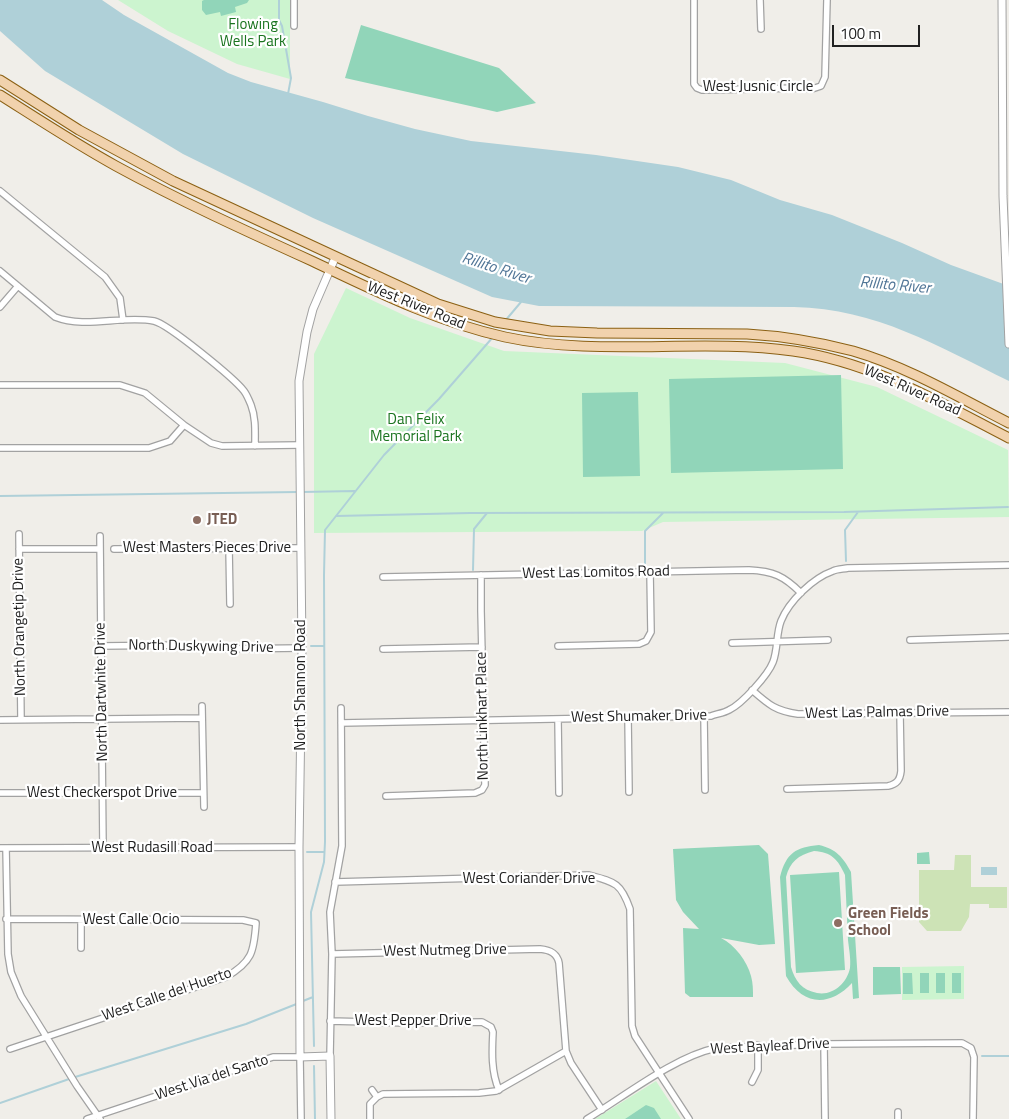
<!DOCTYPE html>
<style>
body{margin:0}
#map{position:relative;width:1009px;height:1119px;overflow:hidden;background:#f0eee9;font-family:"Titillium Web",sans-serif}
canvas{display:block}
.scale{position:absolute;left:832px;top:25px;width:88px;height:22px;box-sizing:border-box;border:2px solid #212121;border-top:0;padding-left:6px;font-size:15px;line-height:18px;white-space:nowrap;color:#212121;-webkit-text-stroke:4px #fff;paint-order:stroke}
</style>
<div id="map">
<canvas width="1009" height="1119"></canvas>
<div class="scale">100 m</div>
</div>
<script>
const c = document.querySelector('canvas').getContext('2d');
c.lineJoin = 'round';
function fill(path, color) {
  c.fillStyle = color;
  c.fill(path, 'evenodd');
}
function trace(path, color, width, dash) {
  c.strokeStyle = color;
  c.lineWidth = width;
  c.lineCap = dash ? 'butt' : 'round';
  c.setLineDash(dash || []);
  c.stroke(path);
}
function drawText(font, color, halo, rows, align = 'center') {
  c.font = font + ' "Titillium Web",sans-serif';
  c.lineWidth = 4.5;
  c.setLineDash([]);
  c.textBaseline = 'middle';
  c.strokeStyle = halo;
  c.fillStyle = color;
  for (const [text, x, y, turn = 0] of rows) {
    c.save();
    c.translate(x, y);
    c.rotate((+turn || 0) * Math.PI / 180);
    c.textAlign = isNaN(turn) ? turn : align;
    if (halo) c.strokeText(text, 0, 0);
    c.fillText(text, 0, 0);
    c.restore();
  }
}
const grass = new Path2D(`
 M955 855H971V887H1007V908H989V904H970L969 917 961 931H927L919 922V870H954Z`);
const park = new Path2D(`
 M118 0H290V79L237 64 168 31Z
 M346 288 410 318 504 351 785 363 877 387 1008 450 1009 517 663 522 642 531 314 533V354Z
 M964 966V999L902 1000V967Z
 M656 1081 681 1119H595Z`);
const pitch = new Path2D(`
 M204 0H249L247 3 235 7 236 12 221 16 220 12 206 15 202 10V1Z
 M361 25 499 68 536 103 497 112 345 78Z
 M841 375 843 469 671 473 669 379Z
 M638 392 640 476 583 477 582 393Z
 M759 845 768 854 775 944 759 945 721 938C735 945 747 961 751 976 753 983 753 990 753 997H690L685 993 683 928 699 929 683 912 676 900 673 849Z
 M819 845C836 849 843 857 851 872L859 998 853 999 852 983C829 1008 802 1005 786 976L780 877C786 853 796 847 819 845ZM814 851C831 852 838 859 845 875 846 896 847 918 848 940 849 949 851 959 850 968 847 983 833 996 817 993 802 990 795 981 791 967L786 877C790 862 798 855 814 851Z
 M929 852 930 864H917V853Z
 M839 872 845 970 796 973 790 875Z
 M873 967H900L901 994 873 995Z
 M903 973H912L913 994H903Z
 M920 973H929V993H920Z
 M936 973H945V993H936Z
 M952 973H961V993H952Z
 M646 1105 654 1108 661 1119H625Z`);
const water = new Path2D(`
 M0 0H102L124 15 228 73 251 82 323 102 368 116 415 129 471 141 596 155 678 167 731 180 780 200 832 215 902 243 951 265 1009 286V381C937 346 877 309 794 307L539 306 492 297 313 218 183 154 45 71 0 31Z
 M981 867H997V875H981Z`);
const stream = new Path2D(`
 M279 0V20L282 26 291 78 288 94
 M505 321 521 302
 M302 492 355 491
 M0 496 298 492
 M336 516 470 513 844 512 1008 507
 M846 561 845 530 858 512
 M645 565V531L663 513
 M473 570 474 529 487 513
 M311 646H323
 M307 852H324
 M303 1001 313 997
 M314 1046 311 912 324 862 325 842 324 575 325 530 384 455 439 399 493 337
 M982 1056H1009
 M314 1066 315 1119
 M0 1103 72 1078 246 1024 299 1003`);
const minor = new Path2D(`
 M294 0V26
 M694 0V84L697 88 702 90 801 88 812 89 821 86 825 77 827 0
 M760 0 761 29
 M0 191 105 277 120 298 123 320
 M0 271 55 317C86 329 121 315 154 321 168 324 234 378 244 391 247 395 249 400 251 405 256 418 255 432 255 446
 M0 307 18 286
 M0 385H120L145 393 184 425 211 443 222 446 299 445
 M0 448H149L170 441 184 425
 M19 534 21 720
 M100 536 103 848
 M229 548 230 604
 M19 549H100
 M114 549 300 548
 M383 577 749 570C773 571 784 576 801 593
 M910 640 1009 637
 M732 643 828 640
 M101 646 188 645 223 649 302 648
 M558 646 639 644 646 641 651 632 650 572
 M383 649 482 647
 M752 690C769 705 776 711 798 714L1009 712
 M202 706 204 807
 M704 716 705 790
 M628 717 629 792
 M558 719 559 793
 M0 720 202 718
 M341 723 711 716C716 714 724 713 729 710 742 704 768 675 773 662 778 649 776 634 781 621 789 601 813 578 833 571 837 569 843 569 848 568L1009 565
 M787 789 888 786C897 784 900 780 901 771L900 713
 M0 793H203
 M386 796 475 793 482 790 485 785 481 611V575
 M0 848 299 847
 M6 848 8 954 11 972 21 996 77 1086 100 1119
 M335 882 589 875C615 882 621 883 630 909L632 1026 635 1036 689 1119
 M6 919 243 920 256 923C254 952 252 962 226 977L10 1049
 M81 948V920
 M332 954 540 949C550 950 557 953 559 963L566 1051 571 1063 602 1110
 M330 1021 407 1023 482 1022 491 1027 493 1032C492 1051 491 1072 499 1090
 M824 1044 825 1119
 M330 1056 332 954 330 912 342 846 341 708
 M752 1082 758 1070V1045
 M372 1090 377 1097
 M898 1112V1119
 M87 1119 273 1057H300L301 1119
 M370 1119V1104L377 1097 383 1094 479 1093 496 1091 566 1051
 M587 1119C625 1096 674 1057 716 1048L824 1044 962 1043 971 1048 974 1057 973 1119`);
const tertiary = new Path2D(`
 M1002 0 1003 196 1009 344
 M331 1119 330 1056 300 1057 299 847 302 648 299 381 307 332 313 309 335 258`);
const primary = new Path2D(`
 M0 80 79 130 173 181 438 304 495 322 550 331 597 333 747 334C783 336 818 342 853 351 908 367 958 397 1009 423
 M0 95C38 119 76 144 116 166 180 201 246 231 312 261 375 291 437 322 505 337 598 357 698 338 793 351 872 362 939 402 1009 438`);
const markers = [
 [197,520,5,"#8d6e63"],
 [838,923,5,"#8d6e63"]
];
const parkNames = [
 ["Flowing",253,25],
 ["Wells Park",253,42],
 ["Dan Felix",416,420],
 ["Memorial Park",416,437]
];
const streetNames = [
 ["West Jusnic Circle",758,87],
 ["West River Road",416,306,22],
 ["West River Road",912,391,24],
 ["West Masters Pieces Drive",207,548],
 ["West Las Lomitos Road",596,573,-1],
 ["North Orangetip Drive",20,627,-91],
 ["North Duskywing Drive",201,647,1],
 ["North Shannon Road",301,685,-90],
 ["North Dartwhite Drive",102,692,-91],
 ["West Las Palmas Drive",877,713,-1],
 ["North Linkhart Place",483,716,-91],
 ["West Shumaker Drive",639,717,-1],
 ["West Checkerspot Drive",102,793],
 ["West Rudasill Road",152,848],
 ["West Coriander Drive",529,879],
 ["West Calle Ocio",131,920],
 ["West Nutmeg Drive",445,951,-1],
 ["West Calle del Huerto",167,995,-19],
 ["West Pepper Drive",413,1021],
 ["West Bayleaf Drive",770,1047,-3],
 ["West Via del Santo",212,1078,-18]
];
const educationNames = [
 ["JTED",207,520],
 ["Green Fields",848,914],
 ["School",848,931]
];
const waterNames = [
 ["Rillito River",496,269,18],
 ["Rillito River",895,286,5]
];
fill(grass, '#cde3b6');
fill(park, '#ccf4cf');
fill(pitch, '#91d5b9');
fill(water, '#afd0d8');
trace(stream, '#afd0d8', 2);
trace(minor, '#a2a2a2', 8);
trace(tertiary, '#a2a2a2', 9);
trace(primary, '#8b6013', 11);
trace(minor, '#fff', 5.5);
trace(tertiary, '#fff', 7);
trace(primary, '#f1d2ad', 9);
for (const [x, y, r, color] of markers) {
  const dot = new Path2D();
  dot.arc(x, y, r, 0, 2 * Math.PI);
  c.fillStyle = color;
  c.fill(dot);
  trace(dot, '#fff', 2);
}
drawText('15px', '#1a741f', '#fff', parkNames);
drawText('15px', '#212121', '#fff', streetNames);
drawText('bold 15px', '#785e54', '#fff', educationNames, 'left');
drawText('italic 16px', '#517697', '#fff', waterNames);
</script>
